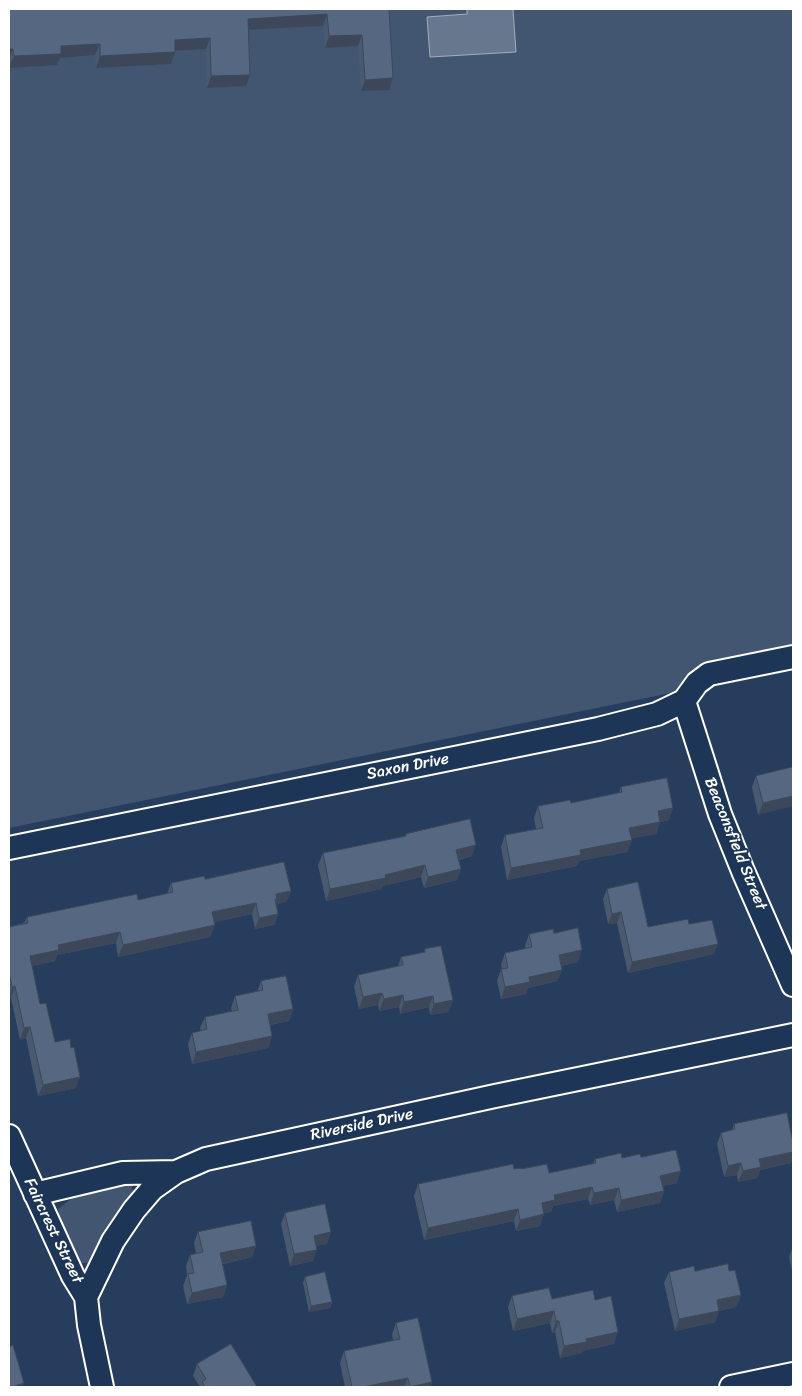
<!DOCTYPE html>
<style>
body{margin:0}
#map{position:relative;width:802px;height:1396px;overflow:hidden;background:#263d5e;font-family:Sriracha,sans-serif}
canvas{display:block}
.frame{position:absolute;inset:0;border:10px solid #fff;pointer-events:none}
</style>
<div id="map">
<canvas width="802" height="1396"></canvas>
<div class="frame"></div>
</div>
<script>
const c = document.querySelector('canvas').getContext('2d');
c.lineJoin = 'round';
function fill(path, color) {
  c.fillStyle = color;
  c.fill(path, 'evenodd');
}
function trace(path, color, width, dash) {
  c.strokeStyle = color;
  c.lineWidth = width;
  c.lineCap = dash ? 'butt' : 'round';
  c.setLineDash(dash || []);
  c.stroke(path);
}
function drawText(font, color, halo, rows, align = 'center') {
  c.font = font + ' Sriracha,sans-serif';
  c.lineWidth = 4;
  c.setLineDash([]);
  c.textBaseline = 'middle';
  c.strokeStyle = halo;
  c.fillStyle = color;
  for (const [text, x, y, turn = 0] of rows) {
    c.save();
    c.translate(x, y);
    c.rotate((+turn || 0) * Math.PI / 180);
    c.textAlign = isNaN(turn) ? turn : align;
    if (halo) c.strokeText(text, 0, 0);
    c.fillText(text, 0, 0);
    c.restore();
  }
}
const green = new Path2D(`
 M9 9H793V668L9 828Z
 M131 1184 133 1193 120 1208 89 1263H81L63 1232 58 1209 72 1198 112 1187Z`);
const water = new Path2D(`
 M467 9H513L516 52 430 57 427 17 467 14Z`);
const street = new Path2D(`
 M684 701 720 814 743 871 793 985
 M9 848 598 729 657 714 684 701 697 683 709 674 793 657
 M9 1136 73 1276 86 1297
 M35 1194 123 1173 176 1172
 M102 1387 89 1325 86 1297 113 1241 134 1210 152 1189 176 1172 206 1159 307 1137 495 1096 793 1035
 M731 1387 793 1374`);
const wall = new Path2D(`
 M9 9H389V90L361 91 358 46 325 48 323 26 248 30 246 86 207 88 206 49 175 51 171 64 96 68 95 55 60 58 57 65 9 68Z
 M793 767 758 815 752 787 756 776Z
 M621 787 669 820 660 822 656 834 631 838 632 840 627 852 579 861 577 866 507 880 501 847 505 835 536 829 534 818 538 806 571 803 619 793Z
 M406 834 472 856 459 860 461 869 457 880 424 888 421 877 383 886 381 889 326 901 318 865 323 853 405 836Z
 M205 879 291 891 286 902 276 904 278 914 274 925 255 929 252 914 214 922 215 925 210 937 118 957 116 943 57 955 55 961 32 966 40 1004 55 1042 76 1088 38 1096 26 1038 20 1040 11 998H9V927L24 923 27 917 138 900 167 894 171 883Z
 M607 889 648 927 689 924 714 954 628 973 617 923 608 924 603 899Z
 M554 933 578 962 561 966 562 970 557 981 528 988 526 994 501 999 497 981 501 969H502L501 965 505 953 526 949 525 946 529 934Z
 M425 949 449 1012 430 1015 429 1007 400 1014 399 1007 379 1011 378 1005 359 1009 354 987 358 975 398 966 401 957 424 952Z
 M261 981 293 1009 289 1021 270 1025 272 1036 268 1048 192 1064 188 1044 192 1033 201 1031 200 1028 205 1017 232 1011 231 1008 235 996 257 992Z
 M734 1124 793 1143V1156L791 1163 760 1170 757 1178 738 1182 737 1175 724 1177 717 1144 721 1133 732 1130Z
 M641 1157 677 1183 663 1186 664 1191 660 1203 617 1212 614 1200 590 1205 588 1199 553 1206 551 1212 544 1213 540 1226 516 1231 514 1221 424 1240 414 1196 418 1184 514 1169H521L549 1173 593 1164 595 1159Z
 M285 1213 327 1244 316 1246 313 1261 290 1266 281 1224Z
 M198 1232 256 1246 252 1257 223 1264 227 1285 223 1297 187 1304 183 1286 187 1275 186 1266 190 1255 196 1253 194 1243Z
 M793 1246V1275L789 1257Z
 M695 1271H729L741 1295 736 1307 719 1311 715 1322 675 1331 664 1283 669 1272Z
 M305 1277 332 1302 330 1308 309 1312 303 1283Z
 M793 1294V1306L792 1298Z
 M512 1296 552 1299 614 1344 583 1351 582 1353 560 1358 555 1332 552 1333 550 1323 513 1331 508 1307Z
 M396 1323 432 1382 430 1387H345L340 1363 344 1351 393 1341 392 1334Z
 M197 1364 257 1387H200L193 1376Z`);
const shadedWall = new Path2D(`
 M327 14 323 26 244 30 248 19Z
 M362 35 358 46 325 48 329 36Z
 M210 38 206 49 171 51 175 40Z
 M100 44 95 55 60 58 57 65 9 68 14 56 61 46Z
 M9 49H13L9 60Z
 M175 52 171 64 96 68 100 56Z
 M250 75 246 86 207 88 211 76Z
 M393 78 389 90 361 91 365 80Z
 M793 796V806L758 815 763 803Z
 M673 808 669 820 654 823 658 811Z
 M660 822 656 834 625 840 629 828Z
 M632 840 627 852 579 861 577 866 507 880 511 868 580 850Z
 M476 845 472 856 452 861 456 850Z
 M425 865 421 877 383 886 381 889 326 901 330 889Z
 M461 869 457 880 424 888 428 877Z
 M291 891 286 902 275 905 273 910 276 894Z
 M256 903 252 914 208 924 212 912Z
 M621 912 617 923 608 924 612 914Z
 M278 914 274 925 255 929 259 918Z
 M215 925 210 937 118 957 123 945Z
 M120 932 116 943 57 955 55 961 25 968 30 956 58 945Z
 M718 944 714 954 628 973 632 962Z
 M582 950 578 962 554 967 559 955Z
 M562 970 557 981 528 988 526 994 501 999 505 987 529 977Z
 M15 986 11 998H9L12 987Z
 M382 993 378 1005 359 1009 363 997Z
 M403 995 399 1007 379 1011 384 999Z
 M433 996 429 1007 400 1014 404 1002Z
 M453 1000 449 1012 430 1015 434 1004Z
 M293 1009 289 1021 264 1026 268 1014Z
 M30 1027 26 1038 20 1040 24 1028Z
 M272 1036 268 1048 192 1064 196 1052Z
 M80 1077 76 1088 38 1096 43 1085Z
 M793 1152V1156L791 1163 760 1170 757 1178 738 1182 743 1171 759 1159Z
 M741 1163 737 1175 724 1177 728 1166Z
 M681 1171 677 1183 656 1187 660 1176Z
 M592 1187 588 1199 553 1206 551 1212 538 1215 542 1203 554 1195Z
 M619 1188 614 1200 590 1205 594 1193Z
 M664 1191 660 1203 617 1212 621 1200Z
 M518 1209 514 1221 424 1240 428 1228Z
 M544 1214 540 1226 516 1231 520 1220Z
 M331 1232 327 1244 310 1247 314 1236Z
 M256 1246 252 1257 216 1265 220 1253Z
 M317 1250 313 1261 290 1266 294 1254Z
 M227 1285 223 1297 187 1304 192 1293Z
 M741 1295 736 1307 712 1312 717 1300Z
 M332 1302 330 1308 309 1312 311 1306Z
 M554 1311 550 1323 513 1331 517 1319Z
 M719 1311 715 1322 675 1331 679 1319Z
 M556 1321H559L555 1332 552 1333Z
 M618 1332 614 1344 583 1351 582 1353 560 1358 564 1346 586 1339Z
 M408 1378 404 1387H363Z
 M432 1382 430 1387H410Z
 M24 1383 23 1387H11Z`);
const building = new Path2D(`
 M9 9H389L393 78 365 80 362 35 329 36 327 14 248 19 250 75 211 76 210 38 175 40V52L100 56V44L61 46V54L14 56 13 49H9Z
 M793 767V796L763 803 756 776Z
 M667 778 673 808 658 811 660 822 629 828 632 840 580 850 581 855 511 868 505 835 543 828 538 806 570 800 571 803 622 792 621 787Z
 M470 819 476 845 456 850 461 869 428 877 425 865 385 875 386 878 330 889 323 853 406 836V834Z
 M284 862 291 891 276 894 277 899H275L278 914 259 918 256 903 212 912 215 925 123 945 120 932 58 945 59 950 30 956 40 1004 46 1003 55 1042 70 1039 71 1048 74 1047 80 1077 43 1085 30 1027 24 1028 15 986 12 987 9 972V927L28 923 27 917 137 894 138 900 173 892 171 883 204 876 205 879Z
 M638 882 648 927 688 919 689 924 712 920 718 944 632 962 621 912 612 914 607 889Z
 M578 928 582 950 559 955 562 970 529 977 530 982 505 987 501 969 508 968 505 953 532 947 529 934 553 929 554 933Z
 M441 946 453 1000 434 1004 433 996 404 1002 403 995 384 999 382 993 363 997 358 975 403 965 401 957 425 952V949Z
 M286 976 293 1009 268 1014 272 1036 196 1052 192 1033 207 1029 205 1017 238 1010 235 996 263 990 261 981Z
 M787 1113 793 1143V1152L759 1159 761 1167 743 1171 741 1163 728 1166 721 1133 735 1129 734 1124Z
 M676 1150 681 1171 660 1176 664 1191 621 1200 619 1188 594 1193 592 1187 554 1195 555 1200 542 1203 544 1214 520 1220 518 1209 428 1228 418 1184 513 1164 514 1169 521 1168V1169L547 1164 549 1173 596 1163 595 1159 621 1153 622 1158 640 1154 641 1157Z
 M325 1204 331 1232 314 1236 317 1250 294 1254 285 1213Z
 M251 1221 256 1246 220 1253 227 1285 192 1293 188 1274 194 1273 190 1255 203 1252 198 1232Z
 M728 1264 729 1271 735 1270 741 1295 717 1300 719 1311 679 1319 669 1272 694 1266 695 1271Z
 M325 1272 332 1302 311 1306 305 1277Z
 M549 1288 552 1299 593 1290 595 1300 611 1296 618 1332 586 1339 587 1342 564 1346 559 1321H556L554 1311 517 1319 512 1296Z
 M418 1318 432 1382 410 1387 408 1378 363 1387H352L344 1351 400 1339 396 1323Z
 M231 1344 257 1387H205L202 1382 206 1379 197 1364Z
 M13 1345 24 1383 11 1387H9V1347Z`);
const streetNames = [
 ["Saxon Drive",408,767,-11],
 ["Beaconsfield Street",735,844,68],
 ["Riverside Drive",362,1125,-12],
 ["Faircrest Street",53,1231,64]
];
fill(green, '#425672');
fill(water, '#67788e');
trace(water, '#a4aebb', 1);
trace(street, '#fff', 26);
trace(street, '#1d3557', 22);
fill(wall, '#49596f');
fill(shadedWall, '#3c485a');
fill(building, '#556781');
trace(building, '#3c485a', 1);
drawText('16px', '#fff', '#1d3557', streetNames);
</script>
